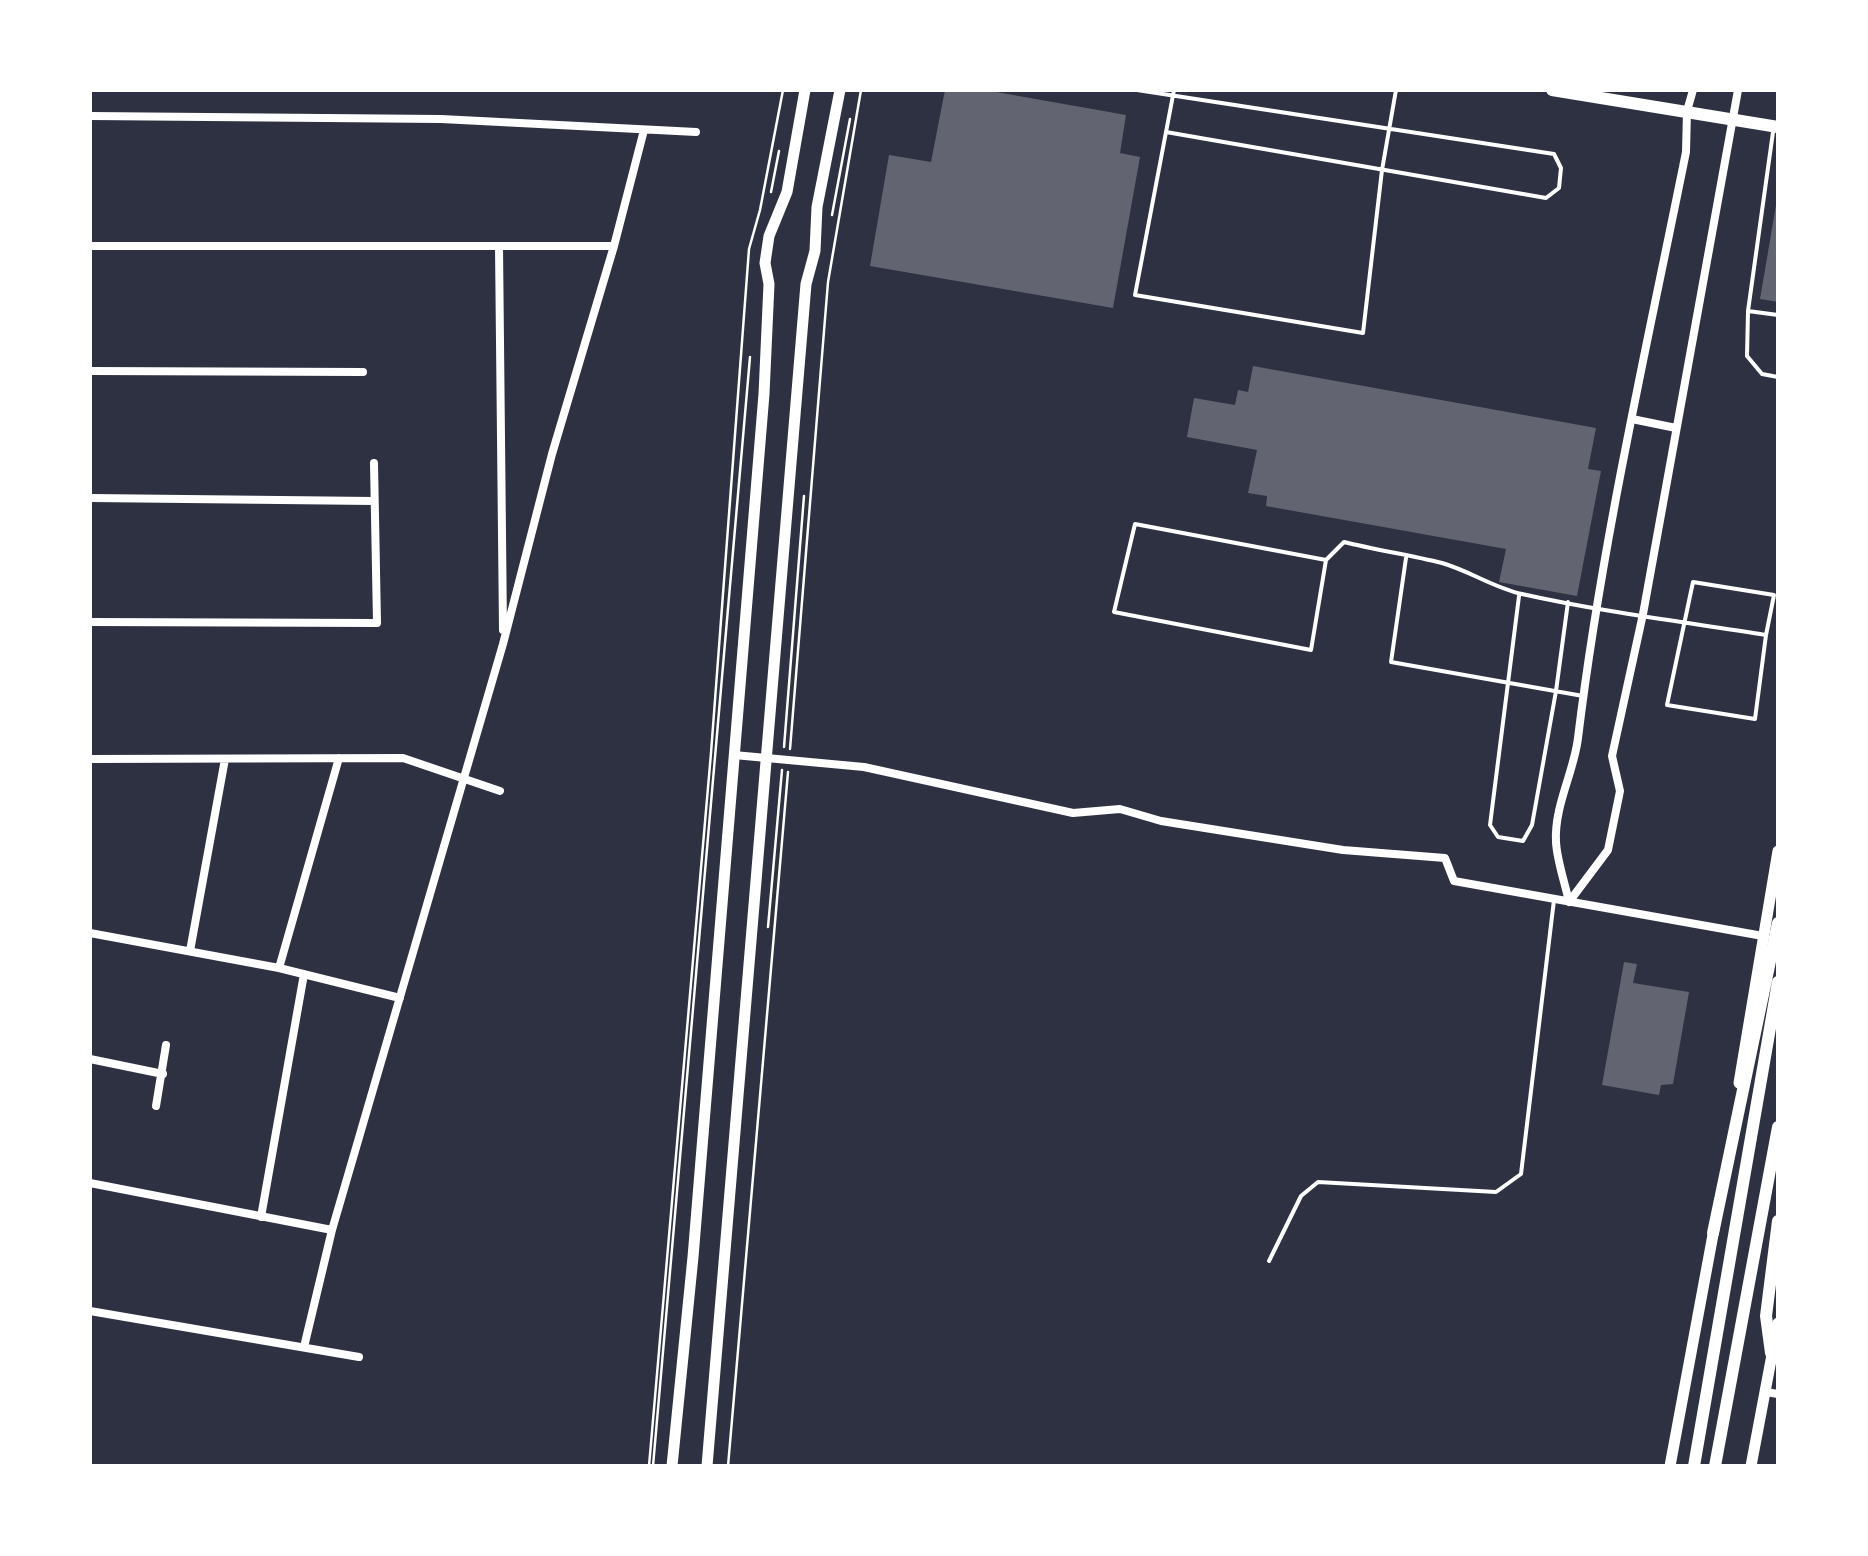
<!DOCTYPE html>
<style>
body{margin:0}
#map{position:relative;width:1868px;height:1556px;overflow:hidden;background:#2d3142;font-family:"DejaVu Sans",sans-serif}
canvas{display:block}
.frame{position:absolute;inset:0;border:92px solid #fff;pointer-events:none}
</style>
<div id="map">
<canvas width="1868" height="1556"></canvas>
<div class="frame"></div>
</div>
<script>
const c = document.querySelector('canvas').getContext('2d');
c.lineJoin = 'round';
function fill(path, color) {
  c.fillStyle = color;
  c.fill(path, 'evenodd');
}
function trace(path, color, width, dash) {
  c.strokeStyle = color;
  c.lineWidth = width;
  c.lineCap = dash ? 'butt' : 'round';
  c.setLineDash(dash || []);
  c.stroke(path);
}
const building = new Path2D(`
 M945 90H985L1126 115 1120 153 1140 157 1113 308 870 266 889 155 931 162Z
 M1776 205 1778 206V302L1760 299Z
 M1253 366 1596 428 1588 469 1601 471 1577 596 1499 582 1506 549 1266 506 1267 496 1248 493 1257 450 1187 437 1194 398 1235 405 1238 390 1248 392Z
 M1624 962 1637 964 1633 983 1689 992 1673 1084 1661 1085 1659 1095 1602 1085Z`);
const path = new Path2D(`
 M771 192 779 151
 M832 215 850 119
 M784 747 804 496
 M790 749 828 282 861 90
 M768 927 782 770
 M649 1466 711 753 749 249 760 210 783 90
 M653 1466 750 357
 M728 1466 788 772`);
const service = new Path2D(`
 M1137 90 1554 154 1561 168 1559 188 1546 198 1166 132
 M1174 90 1135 295 1363 333 1382 170 1396 90
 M1773 132 1748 311 1778 315
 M1748 311 1747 356 1762 374 1778 377
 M1406 558 1391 662 1583 696
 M1326 560 1311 650 1114 612 1135 524 1326 560 1344 542C1376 550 1410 555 1442 563 1470 571 1494 588 1522 594 1602 612 1685 622 1766 635L1755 719 1667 705 1693 582 1774 595 1766 635
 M1519 596 1490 825 1498 837 1523 841 1532 825 1556 691 1568 602
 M1269 1261 1301 1196 1318 1182 1496 1192 1521 1174 1554 900`);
const minor = new Path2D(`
 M90 116 441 119 696 132
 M90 246H614
 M499 246 503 630
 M90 371 363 372
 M1632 419 1676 428
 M90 498 374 501
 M90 622 377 623 374 463
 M734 755 864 767 1073 813 1120 809 1161 821 1343 850 1445 858 1454 881 1763 936
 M90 759 403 758 500 791
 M1569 902 1608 850 1620 791 1612 756 1643 614 1738 90
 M1569 902C1565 883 1557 861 1556 842 1554 806 1574 772 1578 738 1602 541 1647 346 1686 152L1687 111 1693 90
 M90 933 279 968 400 998
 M190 951 225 759
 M279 968 339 758
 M90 1059 163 1074
 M156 1106 166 1045
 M90 1183 332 1230
 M261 1217 304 974
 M90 1311 359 1357
 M304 1347 332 1230 503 644 552 454 614 246 644 130
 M1766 1392 1778 1394`);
const secondary = new Path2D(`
 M1739 1083 1778 851
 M672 1466 693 1257 764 394 769 284 765 263 769 236 787 192 805 90
 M707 1466 806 284 815 251 817 207 840 90
 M1670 1466 1715 1224
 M1751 1466 1778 1323`);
const primary = new Path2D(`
 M1552 90 1778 127`);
const trunk = new Path2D(`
 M1713 1233 1778 923
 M1771 1353 1766 1316 1778 1221
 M1694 1466 1778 982
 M1715 1466 1778 1127`);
fill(building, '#626471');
trace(path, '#fff', 2.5);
trace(service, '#fff', 4);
trace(minor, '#fff', 8);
trace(secondary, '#fff', 11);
trace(primary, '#fff', 12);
trace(trunk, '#fff', 12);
</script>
